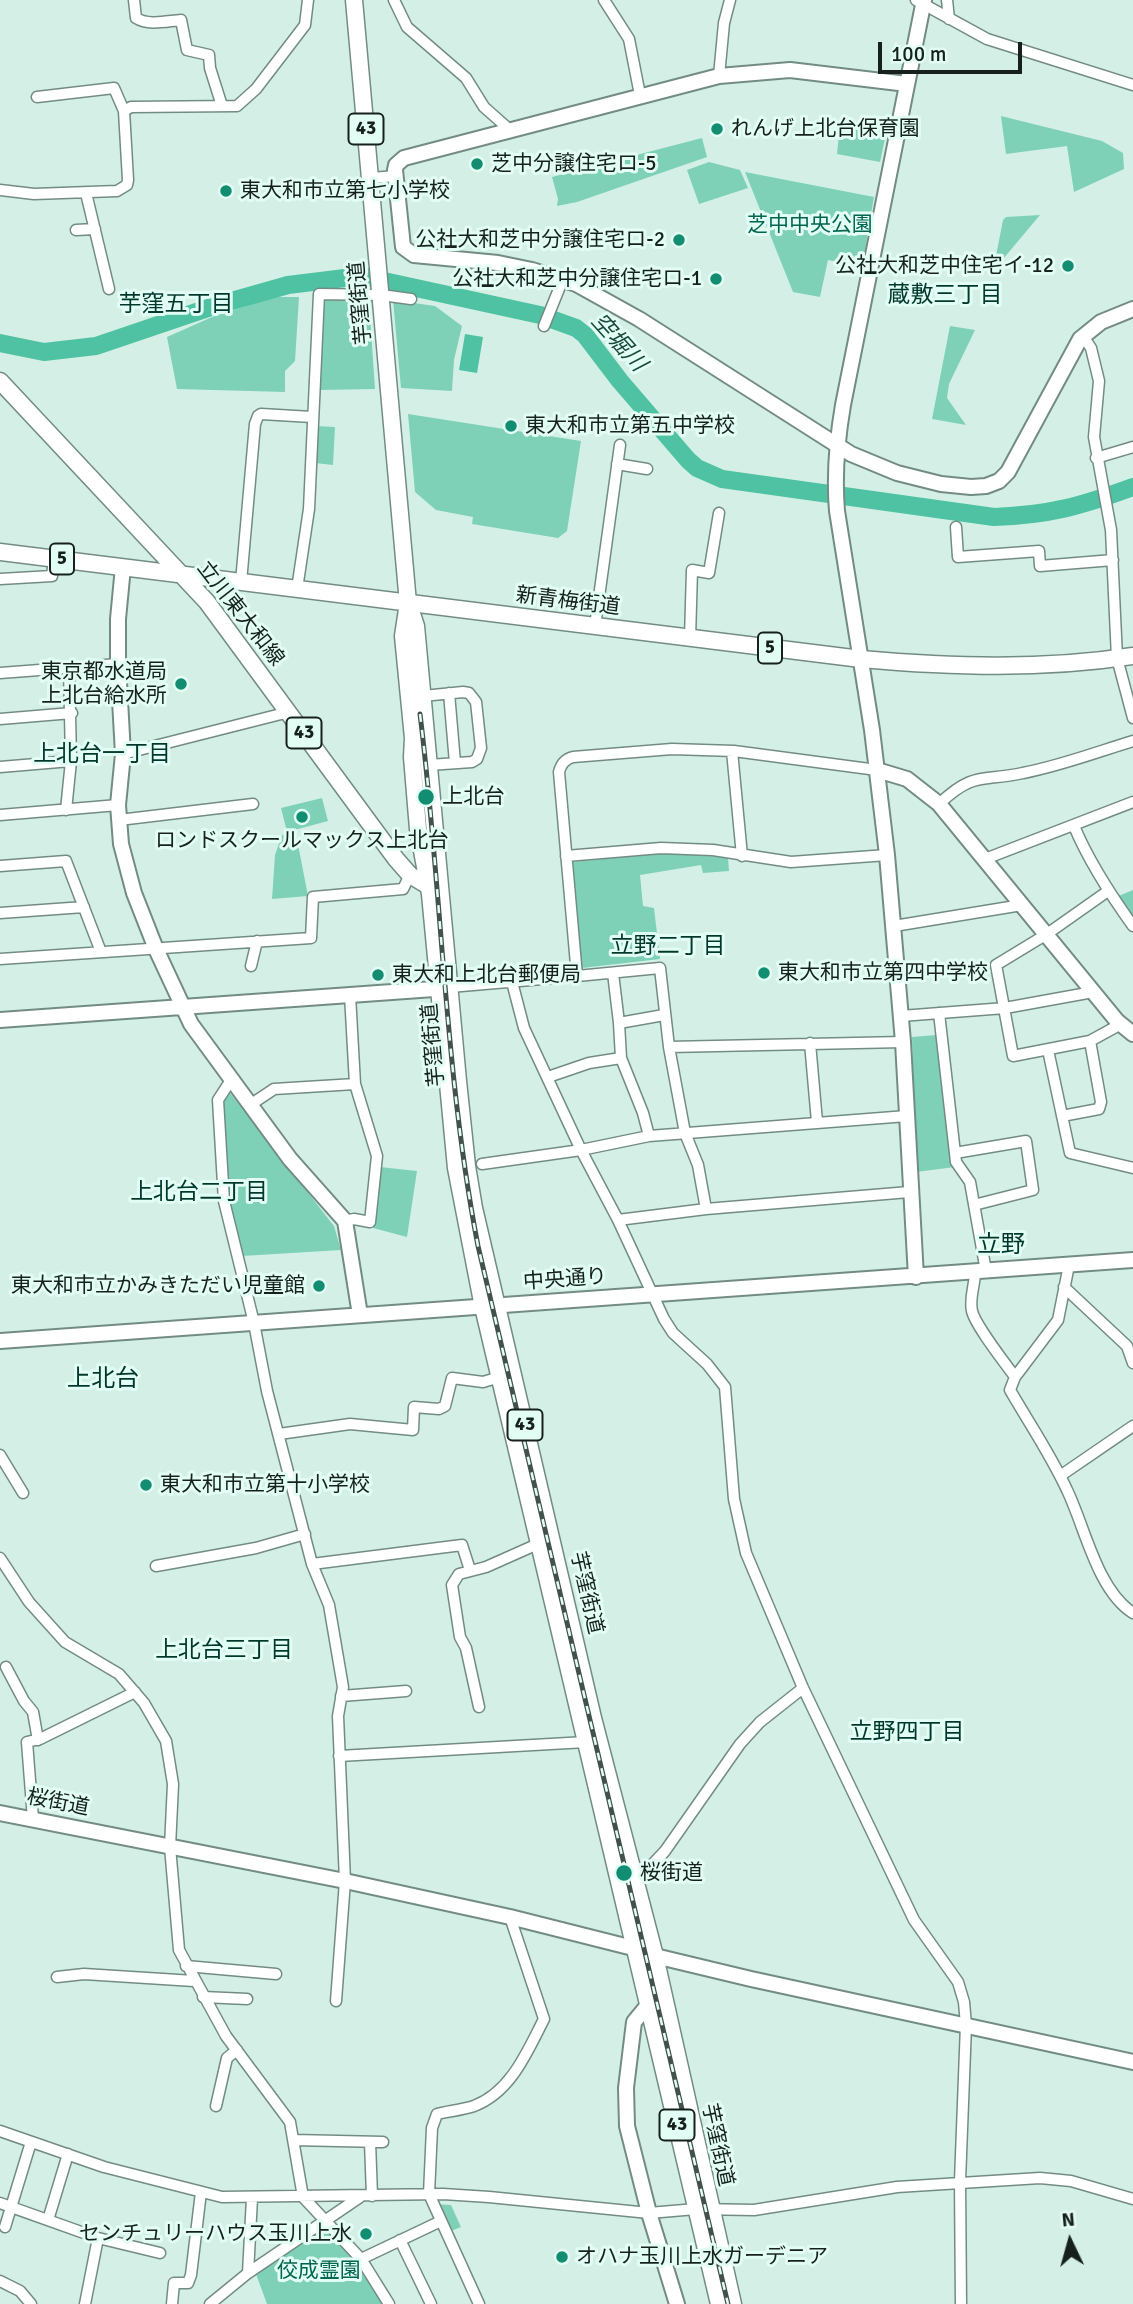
<!DOCTYPE html>
<meta charset="utf-8">
<style>
body{margin:0}
#map{position:relative;width:1133px;height:2304px;overflow:hidden;background:#d4f0e6;font-family:Signika,sans-serif}
canvas{display:block}
.north{position:absolute;left:1035px;top:2206px;width:70px;height:70px;-webkit-text-stroke:5px #e2fdf3;paint-order:stroke;rotate:355deg;font-size:19px;font-weight:700;line-height:28px;text-align:center;color:#16211d}
.north::after{content:'';display:block;margin:auto;width:24px;height:32px;background:#16211d;clip-path:polygon(50% 0,100% 100%,50% 72%,0 100%)}
.scale{position:absolute;left:878px;top:42px;width:144px;height:32px;box-sizing:border-box;border:4px solid #16211d;border-top:0;padding-left:9px;font-size:21px;line-height:24px;white-space:nowrap;color:#16211d;-webkit-text-stroke:5px #e2fdf3;paint-order:stroke}
</style>
<div id="map">
<canvas width="1133" height="2304"></canvas>
<div class="north">N</div>
<div class="scale">100 m</div>
</div>
<script>
const c = document.querySelector('canvas').getContext('2d');
c.lineJoin = 'round';
function fill(path, color) {
  c.fillStyle = color;
  c.fill(path, 'evenodd');
}
function trace(path, color, width, dash) {
  c.strokeStyle = color;
  c.lineWidth = width;
  c.lineCap = dash ? 'butt' : 'round';
  c.setLineDash(dash || []);
  c.stroke(path);
}
function drawText(font, color, halo, rows, align = 'center') {
  c.font = font + ' Signika,"Noto Sans JP",sans-serif';
  c.lineWidth = 6;
  c.setLineDash([]);
  c.textBaseline = 'middle';
  c.strokeStyle = halo;
  c.fillStyle = color;
  for (const [text, x, y, turn = 0] of rows) {
    c.save();
    c.translate(x, y);
    c.rotate((+turn || 0) * Math.PI / 180);
    c.textAlign = isNaN(turn) ? turn : align;
    if (halo) c.strokeText(text, 0, 0);
    c.fillText(text, 0, 0);
    c.restore();
  }
}
const green = new Path2D(`
 M1001 116 1102 141 1123 153 1124 169 1074 192 1067 146 1006 154Z
 M840 124 887 129 880 162 837 154Z
 M702 138 707 157 577 202 557 206 558 199 552 177Z
 M709 162 740 170 748 188 699 204 687 170Z
 M745 172 874 197 862 267 828 260 820 297 793 292Z
 M1040 215 993 271 1003 220 1006 217Z
 M275 297H299L295 361 285 371V392L177 389 167 337 212 317Z
 M327 299 369 301 375 389 319 390 322 303Z
 M393 300 435 306 462 326 454 360 452 391 401 388Z
 M950 326 975 330 949 384 947 398 966 425 932 419Z
 M408 414 581 441 567 531 558 538 472 524 473 517 436 510 415 492Z
 M316 426 335 427 333 465 315 463Z
 M322 798 328 821 287 832 281 808Z
 M296 834 308 896 272 899 275 855 282 835Z
 M684 851 728 857 729 871 703 873 701 865 640 875 643 906 654 908 660 959 582 968 573 862Z
 M1133 890V920L1116 897Z
 M936 1035 952 1161 955 1167 916 1172 912 1037Z
 M230 1093 334 1226 341 1250 242 1256 230 1201 222 1098Z
 M380 1167 417 1171 407 1237 373 1228Z
 M433 2204 451 2205 461 2227 446 2233Z
 M324 2228 359 2263 384 2304H267L256 2274Z`);
const water = new Path2D(`
 M465 334 483 337 477 373 459 370Z`);
const river = new Path2D(`
 M0 343 44 352 96 346 214 306 288 285 361 276 540 315 576 328 585 335 620 381 688 460 697 468 722 479 994 517C1049 515 1082 506 1133 487`);
const street = new Path2D(`
 M134 0 136 18C149 26 167 21 181 20L187 50 209 55 210 68 222 106
 M394 0 407 27 466 78 484 107 510 130
 M604 0 629 39 640 95
 M916 0 987 39 1133 85
 M947 0 949 19
 M719 76 724 23 730 0
 M37 97 114 88 124 111
 M371 178 396 176
 M0 190 34 194 117 191 127 185 128 180 124 111 131 107 237 106 256 89 305 25 308 0
 M86 193 109 289
 M76 230 95 229
 M544 326 563 279
 M1080 339 1087 342 1091 348 1099 381 1094 437 1111 530 1117 658 1133 718
 M1096 458 1133 447
 M617 464 647 469
 M956 527 958 557 1039 551 1040 566 1113 560
 M0 579 52 576 54 559
 M241 582 255 424 258 416 261 414 312 417
 M297 589 309 509 319 294 381 295 411 299
 M595 626 620 445
 M690 638 692 570 709 573 719 513
 M0 673 118 664
 M449 693 455 763
 M418 699 423 696 463 692 469 693 476 702 481 748 477 759 472 762 429 765
 M0 719 72 713
 M732 751 742 856
 M123 754 289 712
 M0 767 71 761
 M939 804C974 771 981 782 1023 773 1060 766 1097 752 1133 741
 M66 810 71 761 69 667
 M0 815 118 805
 M119 820 253 804
 M1074 826C1089 862 1110 894 1133 926
 M566 856 661 848 713 850 791 862 887 855
 M985 859 1133 802
 M0 866 66 861 101 952
 M1108 891 1047 934 996 965 1013 1056 1090 1041 1121 1024
 M0 913 84 907
 M894 926 1022 905
 M0 959 311 938 313 897 403 889 410 875
 M251 966 257 941
 M613 973 619 1023
 M450 987 577 976
 M939 1013 956 1162 970 1182 986 1271
 M901 1016 1005 1008 1093 992
 M810 1043 817 1122
 M669 1047 903 1042
 M1048 1050 1070 1153 1133 1168
 M621 1058 619 1023 664 1015
 M548 1077 589 1063 621 1058 643 1113 649 1136 581 1150 618 1220 706 1209 909 1192
 M231 1080 218 1100 224 1201 254 1323 267 1391 312 1564 329 1605 343 1687 338 1716 345 1881 336 2001
 M250 1105 274 1089 355 1084
 M1062 1116 1099 1109 1101 1102 1090 1041
 M649 1136 907 1116
 M955 1153 1026 1141 1033 1190 974 1205
 M482 1164 581 1150 524 1028 512 982
 M706 1209 698 1165 685 1133 669 1047 660 968 577 976 559 772C561 764 565 759 573 757L672 749 734 751 877 770
 M618 1220 664 1319 673 1333 707 1364 725 1387 734 1499 746 1553 803 1688 914 1920 958 1982 964 2002 966 2025 960 2181 961 2304
 M345 1221 354 1219 370 1222 377 1156 355 1084 350 995
 M1069 1265 1058 1320 1015 1377 1010 1390C1029 1423 1051 1455 1067 1490 1085 1527 1097 1590 1133 1613
 M975 1272C975 1285 969 1298 972 1311 975 1325 1005 1363 1015 1377
 M1064 1287 1127 1346 1133 1363
 M279 1434 350 1424 413 1430 414 1407 439 1409 445 1406 452 1378 483 1382 500 1377
 M0 1455 23 1493
 M1060 1476 1133 1426
 M0 1558 29 1602 65 1642 119 1674 144 1703 166 1741 173 1784 170 1847 179 1950 226 2036 290 2122 303 2197 361 2259 389 2304
 M312 1564 462 1545 470 1570
 M156 1566 256 1548 305 1534
 M6 1667 24 1701 33 1712 38 1740
 M341 1696 406 1691
 M479 1707 466 1648 460 1637 452 1585 459 1574 486 1567 540 1543
 M339 1756 586 1742
 M33 1819 27 1742 40 1739 135 1692
 M633 1876 649 1868 665 1851 740 1744 760 1722 803 1688
 M186 1966 276 1974
 M57 1977 84 1974 194 1981
 M203 1997 247 1999
 M216 2106 227 2058 237 2050
 M0 2131 104 2167 222 2197 443 2194 489 2197 649 2213 696 2209 754 2210 897 2187 1040 2178 1071 2181 1133 2199
 M293 2140 383 2142
 M370 2142 372 2196
 M0 2203 98 2238 160 2253
 M48 2220 68 2154
 M5 2227 31 2142
 M400 2240 431 2304
 M361 2259 441 2221
 M248 2273 252 2198
 M0 2281 20 2291 31 2304
 M85 2304 98 2238
 M172 2304 174 2283H188L191 2275 201 2192
 M210 2304 248 2273 360 2197
 M479 2304 429 2194 432 2128 437 2114C449 2111 462 2110 474 2106 511 2092 527 2052 544 2019L510 1917`);
const secondary = new Path2D(`
 M907 84 790 70 719 76 404 158 396 165 395 170 403 247 414 255 498 263 532 270 576 284 639 319 851 454 897 473 941 484 971 487 986 486 999 481 1008 472 1080 339 1101 322 1133 309
 M123 567 118 619V664L123 754 118 805 121 844 134 893 156 949 191 1024 290 1159 345 1221 360 1315
 M877 770 907 779 939 804 1117 1021 1133 1034
 M0 1020 448 988
 M916 1277 903 1042 887 855 872 730 837 511C834 475 837 440 843 405L924 0
 M0 1341 1133 1260
 M0 1813 345 1881 510 1917 633 1948 655 1956 751 1979 1133 2062
 M648 2005 634 2022 626 2088 627 2126 649 2213 677 2304`);
const primary = new Path2D(`
 M354 0 408 603 403 636 413 738 412 757 418 829 430 894 456 1168 483 1307 719 2304
 M0 381 207 602 396 859 410 875 428 886
 M0 552 861 659C951 667 1043 670 1133 656
 M409 605 416 626 458 1081 467 1166 474 1208 593 1718 655 1956 733 2304`);
const rail = new Path2D(`
 M420 714C442 891 444 1070 478 1246L728 2304`);
const markers = [
 [717,129,7,"#128d71"],
 [477,164,7,"#128d71"],
 [226,191,7,"#128d71"],
 [679,240,7,"#128d71"],
 [1068,266,7,"#128d71"],
 [716,279,7,"#128d71"],
 [511,426,7,"#128d71"],
 [181,684,7,"#128d71"],
 [426,797,9,"#128d71"],
 [302,817,7,"#128d71"],
 [764,973,7,"#128d71"],
 [378,975,7,"#128d71"],
 [319,1286,7,"#128d71"],
 [146,1485,7,"#128d71"],
 [624,1873,9,"#128d71"],
 [366,2234,7,"#128d71"],
 [562,2257,7,"#128d71"]
];
const shields = [
 [366,129,35],
 [62,559,24],
 [770,648,24],
 [304,733,35],
 [525,1425,35],
 [677,2125,35]
];
const shieldNames = [
 ["43",366,129],
 ["5",62,559],
 ["5",770,648],
 ["43",304,733],
 ["43",525,1425],
 ["43",677,2125]
];
const poiNames = [
 ["れんげ上北台保育園",731,129],
 ["芝中分譲住宅ロ-5",491,164],
 ["東大和市立第七小学校",240,191],
 ["公社大和芝中分譲住宅ロ-2",665,240,"right"],
 ["公社大和芝中住宅イ-12",1054,266,"right"],
 ["公社大和芝中分譲住宅ロ-1",702,279,"right"],
 ["東大和市立第五中学校",525,426],
 ["東京都水道局",167,672,"right"],
 ["上北台給水所",167,696,"right"],
 ["上北台",442,797],
 ["ロンドスクールマックス上北台",302,841,"center"],
 ["東大和市立第四中学校",778,973],
 ["東大和上北台郵便局",392,975],
 ["東大和市立かみきただい児童館",305,1286,"right"],
 ["東大和市立第十小学校",160,1485],
 ["桜街道",640,1873],
 ["センチュリーハウス玉川上水",352,2234,"right"],
 ["オハナ玉川上水ガーデニア",576,2257]
];
const parkNames = [
 ["芝中中央公園",810,225],
 ["佼成霊園",319,2271]
];
const streetNames = [
 ["芋窪街道",361,303,-95],
 ["新青梅街道",568,602,7],
 ["立川東大和線",240,614,52],
 ["芋窪街道",434,1045,-95],
 ["中央通り",565,1280,-4],
 ["芋窪街道",586,1593,77],
 ["桜街道",58,1803,11],
 ["芋窪街道",717,2145,78]
];
const neighbourhoodNames = [
 ["蔵敷三丁目",945,296],
 ["芋窪五丁目",176,305],
 ["上北台一丁目",102,755],
 ["立野二丁目",668,947],
 ["上北台二丁目",199,1193],
 ["上北台三丁目",224,1651],
 ["立野四丁目",907,1733]
];
const waterNames = [
 ["空堀川",618,343,48]
];
const quarterNames = [
 ["立野",1001,1246],
 ["上北台",103,1380]
];
fill(green, '#7ed1b7');
fill(water, '#4ec2a2');
trace(river, '#4ec2a2', 18);
trace(street, '#738c83', 13);
trace(secondary, '#738c83', 18);
trace(primary, '#738c83', 19);
trace(street, '#fff', 10);
trace(secondary, '#fff', 14);
trace(primary, '#fff', 16);
trace(rail, '#42514b', 5);
trace(rail, '#e2fdf3', 2.5, [8]);
for (const [x, y, r, color] of markers) {
  const dot = new Path2D();
  dot.arc(x, y, r, 0, 2 * Math.PI);
  c.fillStyle = color;
  c.fill(dot);
  trace(dot, '#e2fdf3', 2.5);
}
for (const [x, y, w] of shields) {
  const box = new Path2D();
  box.roundRect(x - w / 2, y - 15.5, w, 31, 5);
  c.fillStyle = '#e2fdf3';
  c.fill(box);
  trace(box, '#16211d', 2);
}
drawText('bold 19px', '#16211d', null, shieldNames);
drawText('21px', '#16211d', '#e2fdf3', poiNames, 'left');
drawText('21px', '#026550', '#e2fdf3', parkNames);
drawText('21px', '#16211d', '#e2fdf3', streetNames);
drawText('23px', '#00382b', '#e2fdf3', neighbourhoodNames);
drawText('italic 23px', '#1a4b3e', '#e2fdf3', waterNames);
drawText('24px', '#00382b', '#e2fdf3', quarterNames);
</script>
